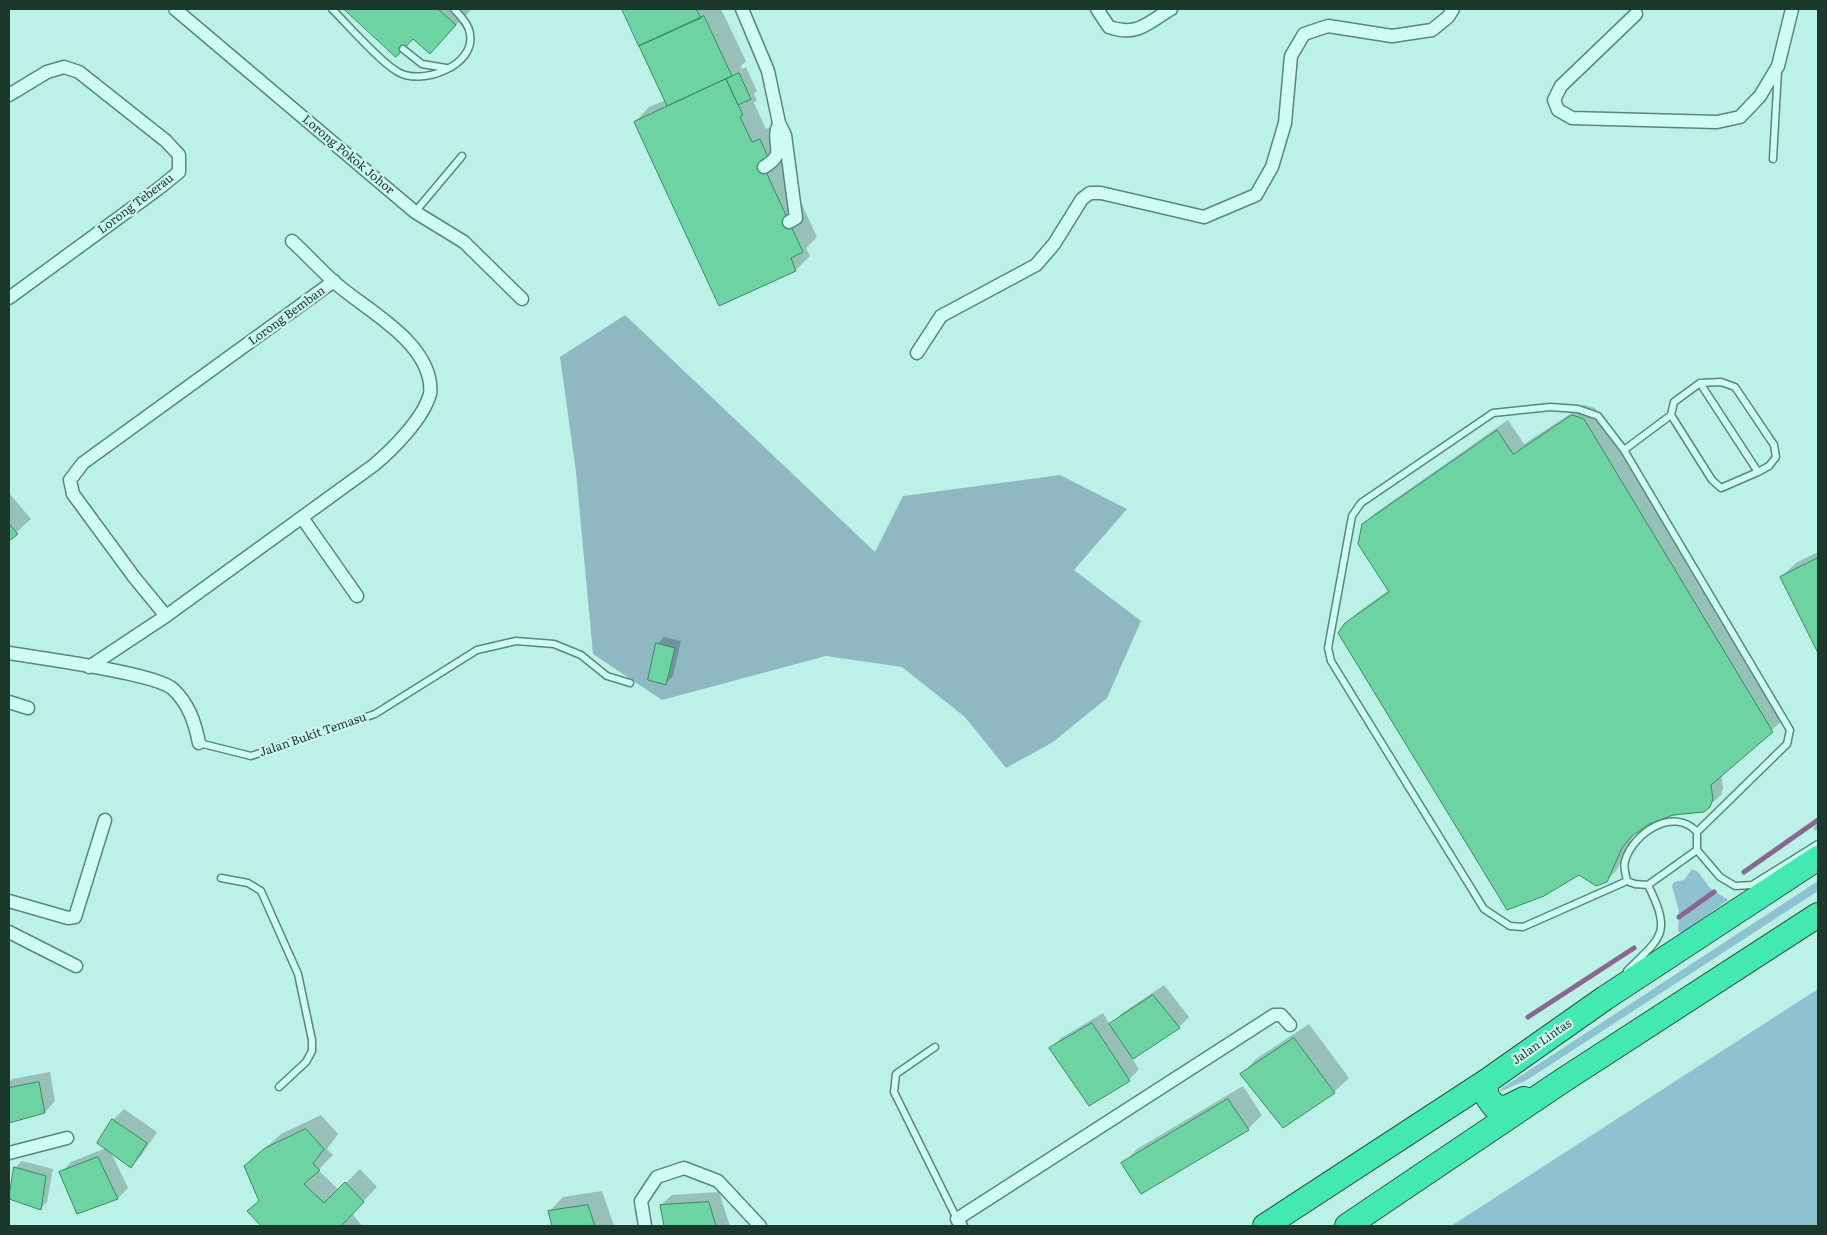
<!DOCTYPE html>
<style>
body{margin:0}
#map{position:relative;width:1827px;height:1235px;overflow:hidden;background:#bcf1e7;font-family:Literata,serif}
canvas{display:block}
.frame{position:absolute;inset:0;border:10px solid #1a382c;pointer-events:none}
</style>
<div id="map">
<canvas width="1827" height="1235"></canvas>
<div class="frame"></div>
</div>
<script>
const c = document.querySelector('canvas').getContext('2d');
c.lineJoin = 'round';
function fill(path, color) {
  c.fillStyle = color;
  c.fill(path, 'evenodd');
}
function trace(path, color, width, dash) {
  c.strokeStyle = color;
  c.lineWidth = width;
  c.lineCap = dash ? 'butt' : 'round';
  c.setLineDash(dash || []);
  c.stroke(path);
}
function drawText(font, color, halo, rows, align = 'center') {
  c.font = font + ' Literata,serif';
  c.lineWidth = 4.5;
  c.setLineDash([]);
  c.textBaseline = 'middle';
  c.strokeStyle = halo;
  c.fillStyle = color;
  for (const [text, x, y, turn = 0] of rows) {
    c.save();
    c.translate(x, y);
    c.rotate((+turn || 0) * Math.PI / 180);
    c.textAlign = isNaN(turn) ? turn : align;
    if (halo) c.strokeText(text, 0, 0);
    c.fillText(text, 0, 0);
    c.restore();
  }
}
const green = new Path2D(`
 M1692 869 1698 872 1710 888 1728 900 1682 933 1678 931 1679 911 1672 886 1674 882 1684 880Z
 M1818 881V891L1527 1080 1499 1092 1502 1088Z
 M1818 989V1226H1451Z`);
const cemetery = new Path2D(`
 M625 315 875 552 903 496 1060 475 1127 509 1074 570 1141 621 1107 698 1053 742 1006 768 965 717 902 667 826 656 662 700 593 654 576 472 560 357Z`);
const shadow = new Path2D(`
 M346 9H472L430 52 413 37 396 55Z
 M623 9H721L746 61 741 66 742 69 746 67 757 91 754 94 757 100 754 103 766 129 774 125 776 148 817 237 806 248 810 256 796 270 720 304 635 122 649 107 666 100Z
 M1584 405 1595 408 1783 720 1721 774 1723 788 1721 795 1709 806 1648 823 1633 836 1617 870 1606 881 1346 624 1357 613 1389 590 1363 525 1374 514 1508 420 1524 444Z
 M9 493 31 519 9 539Z
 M1818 552V651L1781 577 1796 563Z
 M664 637 681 641 673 676 666 683 657 644Z
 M1818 823V829L1816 831 1813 828Z
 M1164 985 1189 1017 1179 1027 1132 1058 1139 1069 1129 1080 1051 1049 1061 1038 1103 1013 1110 1025 1121 1014Z
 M1309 1024 1349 1078 1334 1092 1242 1074 1256 1059Z
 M50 1072 55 1101 45 1112 9 1121V1082L12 1079Z
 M1243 1086 1262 1115 1248 1129 1123 1164 1137 1149Z
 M124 1109 157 1132 141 1156 131 1166 111 1152 128 1188 118 1198 61 1173 71 1162 106 1148 113 1120Z
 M321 1115 338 1134 327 1149 333 1155 318 1170 339 1190 360 1169 377 1187 352 1213 362 1226H262L249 1211 260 1200 245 1167 281 1134Z
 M22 1161 53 1169 47 1202 40 1209 9 1198 15 1168Z
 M602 1191 614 1226H553L549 1212 563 1197Z
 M719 1192 730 1226H665L661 1205 672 1195Z`);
const stream = new Path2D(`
 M1744 872 1818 820
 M1679 917 1714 892
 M1528 1017 1634 948`);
const building = new Path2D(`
 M344 9H438L456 25 430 54 413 39 396 57Z
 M622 9H696L701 18 639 46Z
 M704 16 732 76 667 106 639 46Z
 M739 73 751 99 738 105 726 79Z
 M726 79 743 115 740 117 752 142 760 139 768 157 761 161 803 252 791 258 796 271 719 306 634 122Z
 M1572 415 1584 419 1773 732 1711 785 1713 799 1710 807 1704 812 1673 815 1649 824 1631 837 1622 848 1607 882 1596 886 1579 875 1544 896 1507 910 1338 633 1345 623 1389 592 1358 544 1362 524 1497 430 1513 454Z
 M9 524 18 534 9 541Z
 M1818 558V653L1780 577Z
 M656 643 675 648 666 685 648 680Z
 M1153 995 1180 1028 1133 1059 1109 1024Z
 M1092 1023 1130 1081 1089 1106 1049 1048Z
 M1294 1038 1335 1093 1283 1128 1240 1074Z
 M39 1082 45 1113 9 1123V1088Z
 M1228 1099 1249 1130 1141 1194 1121 1163Z
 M112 1119 147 1143 131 1168 97 1143Z
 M306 1129 324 1149 313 1164 320 1170 304 1184 324 1203 345 1182 364 1202 341 1226H261L247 1211 259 1201 244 1166 265 1148Z
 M98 1157 118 1199 77 1214 59 1172Z
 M14 1167 46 1176 41 1210 9 1199Z
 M709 1202 716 1226H664L660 1205Z
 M588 1205 595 1226H552L548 1211Z`);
const lane = new Path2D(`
 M332 9C349 26 379 61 398 72 421 86 476 66 470 34 469 24 460 16 454 9
 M403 49 422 64 446 68
 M1773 159 1778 70
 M415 212 462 156
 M1671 415 1712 480 1721 488 1758 472 1769 466 1776 457 1774 445 1735 387 1721 382 1700 383
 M1624 450 1671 415 1674 402 1700 383 1758 472
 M199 743 251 756 375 714 477 650 516 641 554 644 581 655 607 676 630 683
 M1697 832 1787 744 1790 730 1624 450 1598 416 1578 409 1550 407 1493 413 1361 503 1352 516 1328 648 1331 661 1484 909 1510 926 1523 927 1627 881 1635 884 1648 885 1697 850
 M221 878 248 883 261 891 298 974 312 1040V1051L306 1062 279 1087
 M1627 881C1626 875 1623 867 1625 861 1633 833 1674 806 1697 832V850L1720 877 1735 886 1752 885 1818 844
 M1627 971C1662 936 1672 934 1648 885
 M935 1047 896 1074 894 1092 957 1219`);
const street = new Path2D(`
 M175 9 415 212 464 242 522 299
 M742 9 768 71 779 123 785 135 796 218 789 222
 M1097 9 1109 27C1137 37 1147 23 1171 9
 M1636 14 1561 86 1554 100 1558 110 1572 118 1717 122 1740 117 1760 96 1778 66 1792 9
 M9 95 47 72 64 67 79 72 166 141 179 155V172L158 189 9 298
 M764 167C788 153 771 146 778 126
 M917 353 941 316 1036 265 1054 244 1082 199 1090 193H1101L1204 217 1256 195 1272 167 1285 123 1291 56 1304 34 1328 26 1392 36 1432 30 1448 17 1453 9
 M303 519 357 596
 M166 616 134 577 73 494 70 480 83 463 334 281
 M9 653C38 658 156 673 173 689 189 704 195 723 199 743
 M89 667 166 616 374 465C393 449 423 419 430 394 431 391 430 387 430 383 424 338 364 309 333 281 319 268 306 254 292 241
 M9 702 28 708
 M9 901 68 918 75 917 105 820
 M9 932 76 966
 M9 1153 67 1138
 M645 1226 641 1201 657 1177 684 1168 718 1181 760 1226
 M961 1226 957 1219 1274 1015H1281L1290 1025`);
const highway = new Path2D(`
 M1487 1081C1484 1093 1487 1098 1495 1107L1506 1108 1524 1099
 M1265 1226 1487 1081 1605 998 1818 858
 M1347 1226 1562 1081 1818 915`);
const streetNames = [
 ["Lorong Pokok Johor",348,155,40],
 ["Lorong Teberau",136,204,-37],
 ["Lorong Bemban",287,316,-36],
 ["Jalan Bukit Temasu",313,735,-19],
 ["Jalan Lintas",1542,1042,-35]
];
fill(green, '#8fc2d0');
fill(cemetery, '#90b8c3');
fill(shadow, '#0003');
trace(stream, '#8a6790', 5);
fill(building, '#6ed3a2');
trace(building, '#388b61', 1);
trace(lane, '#548a76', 9);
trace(street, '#548a76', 15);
trace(highway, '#295743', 26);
trace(lane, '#cffcf3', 6);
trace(street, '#cffcf3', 12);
trace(highway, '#44e9b1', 24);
drawText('12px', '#1a382c', '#ccf8f0', streetNames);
</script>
